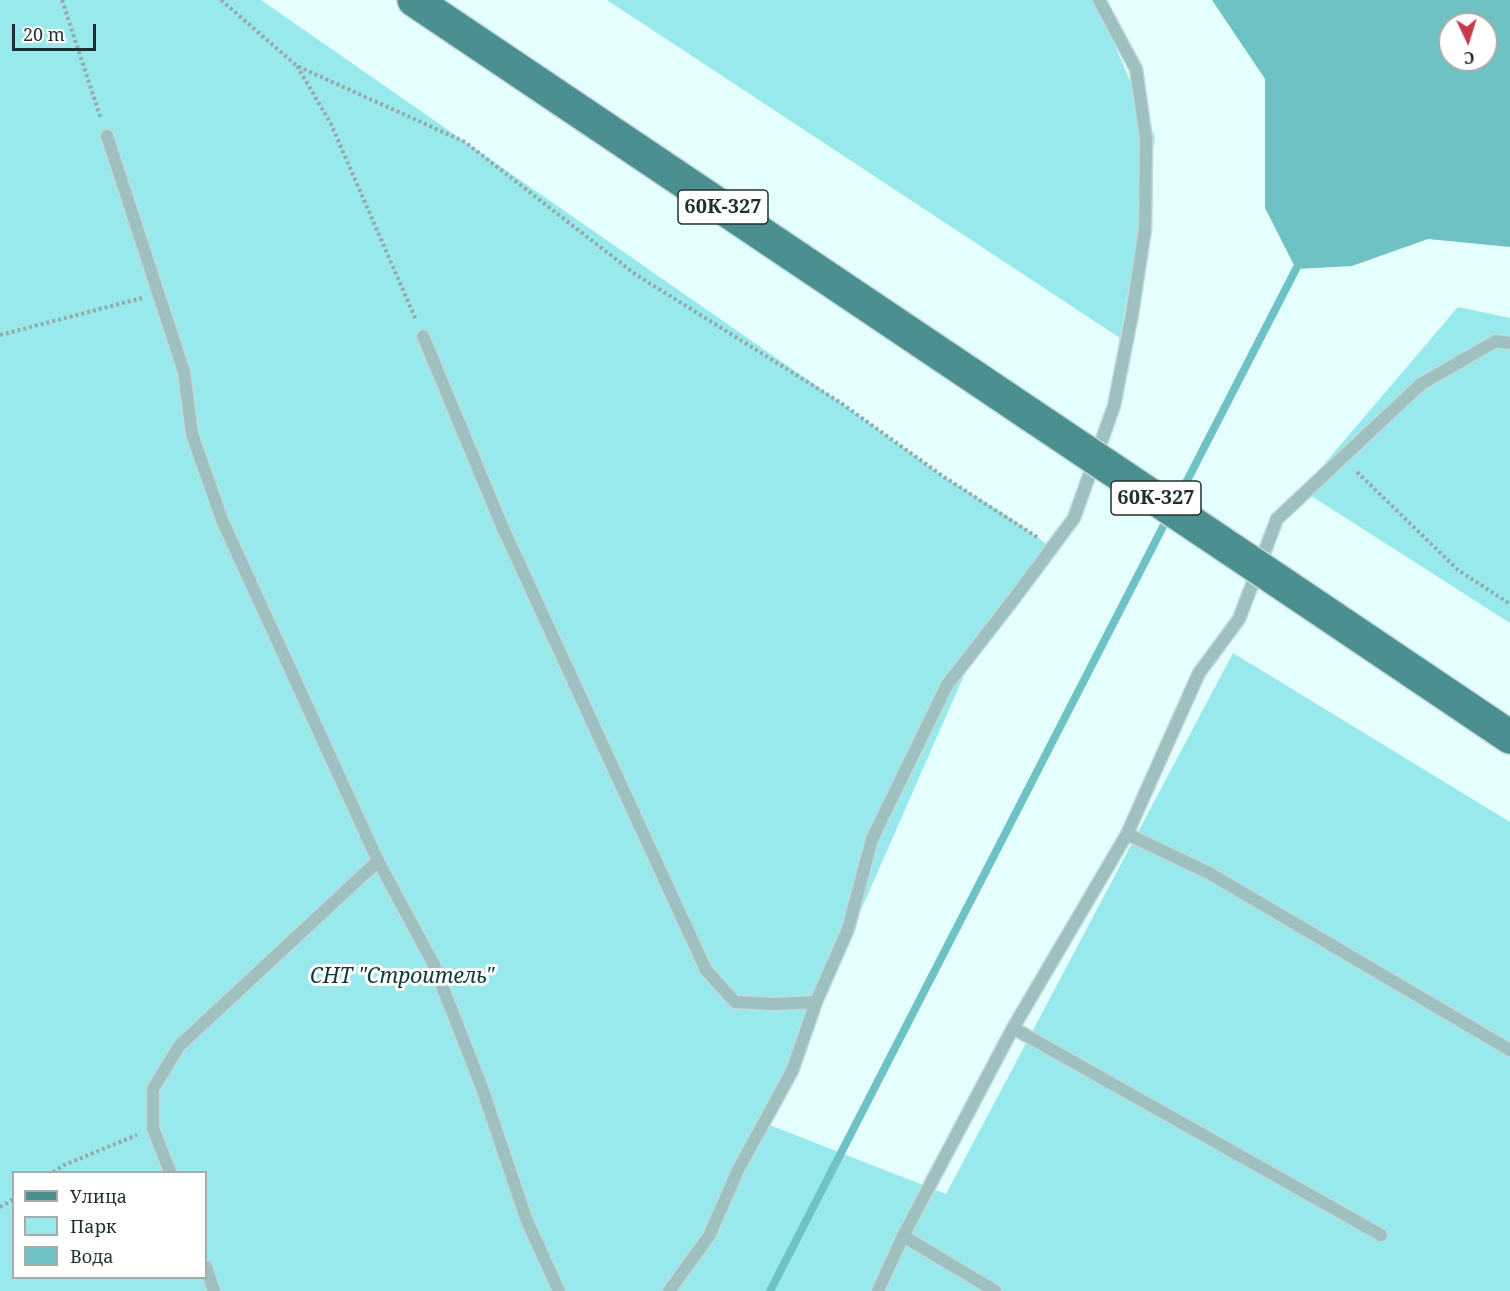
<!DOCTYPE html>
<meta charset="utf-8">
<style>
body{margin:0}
#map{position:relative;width:1510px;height:1291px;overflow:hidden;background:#e5feff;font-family:"Noto Serif",serif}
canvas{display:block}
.legend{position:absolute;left:12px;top:1171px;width:195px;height:108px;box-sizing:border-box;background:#fff;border:2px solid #a5acac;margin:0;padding:8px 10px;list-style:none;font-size:18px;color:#1f2f30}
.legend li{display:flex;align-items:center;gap:12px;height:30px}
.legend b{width:30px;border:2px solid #a5acac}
.north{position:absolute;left:1438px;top:12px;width:60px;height:60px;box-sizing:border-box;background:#fff;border:2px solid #a5acac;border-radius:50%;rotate:176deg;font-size:16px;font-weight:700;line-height:24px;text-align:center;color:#1f2f30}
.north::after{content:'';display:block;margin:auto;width:21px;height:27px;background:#c9394b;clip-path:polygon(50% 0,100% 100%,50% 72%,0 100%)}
.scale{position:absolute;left:12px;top:24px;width:84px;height:27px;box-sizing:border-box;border:3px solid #1f2f30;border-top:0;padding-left:8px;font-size:18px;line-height:21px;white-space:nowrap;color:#1f2f30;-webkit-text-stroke:4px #fff;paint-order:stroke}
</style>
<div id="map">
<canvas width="1510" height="1291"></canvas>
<ul class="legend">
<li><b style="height:8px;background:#4c8f91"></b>Улица</li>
<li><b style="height:16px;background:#98e9ec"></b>Парк</li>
<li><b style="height:16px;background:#6fc2c4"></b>Вода</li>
</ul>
<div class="north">С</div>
<div class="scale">20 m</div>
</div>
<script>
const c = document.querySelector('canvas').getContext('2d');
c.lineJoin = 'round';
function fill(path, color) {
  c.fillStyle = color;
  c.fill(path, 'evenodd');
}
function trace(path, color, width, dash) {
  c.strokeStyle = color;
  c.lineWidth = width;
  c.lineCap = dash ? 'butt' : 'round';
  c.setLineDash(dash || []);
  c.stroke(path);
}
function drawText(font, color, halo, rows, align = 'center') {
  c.font = font + ' "Noto Serif",serif';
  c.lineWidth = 6;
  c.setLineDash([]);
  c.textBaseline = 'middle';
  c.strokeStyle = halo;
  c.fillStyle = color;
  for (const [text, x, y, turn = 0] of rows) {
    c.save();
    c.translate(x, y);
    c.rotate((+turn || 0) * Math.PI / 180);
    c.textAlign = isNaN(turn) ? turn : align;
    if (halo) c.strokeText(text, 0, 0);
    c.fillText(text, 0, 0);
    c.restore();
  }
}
const green = new Path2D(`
 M0 0H261L841 403 944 477 1012 519 1052 548 976 648 767 1124 946 1194 1233 653 1510 822V1291H0ZM14 1172H206V1278H14Z
 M607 0H1095L1155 138 1120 338Z
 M1458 307 1510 318V623L1302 490Z`);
const water = new Path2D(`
 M1212 0H1510V247L1428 239 1352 266 1296 269 1265 208V79ZM1450 24H1486V60H1450Z`);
const stream = new Path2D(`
 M1175 504 1296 269
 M770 1291 1169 515`);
const path = new Path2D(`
 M62 0 101 119
 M221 0 297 66 465 142 635 274 841 403 944 477 1037 537
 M297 66 331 124 416 320
 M0 335 142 298
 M1357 472 1458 570 1510 604
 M53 1172 64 1165 137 1135
 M0 1207 14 1199`);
const lane = new Path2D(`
 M107 136 184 372 192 434 222 520 378 861 434 965 482 1088 527 1221 559 1291
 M423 336 502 526 706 970 735 1002 773 1004 816 1002
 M1127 834 1209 873 1510 1050
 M1013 1028 1381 1235
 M170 1172 153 1128V1089L179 1046 378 861
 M903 1236 995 1291
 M206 1267 214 1291
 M669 1291 709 1236 738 1170 792 1071 816 1002 848 929 872 839 947 685 1013 600 1074 518 1114 406 1132 314 1145 229 1146 139 1136 69 1099 0
 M878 1291 903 1236 1013 1028 1127 834 1199 673 1239 619 1277 519 1421 384 1496 341 1510 343`);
const primary = new Path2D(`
 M414 0 1031 415
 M1280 582 1510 737`);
const primaryBridge = new Path2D(`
 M1031 415 1280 582`);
const shields = [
 [723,207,90],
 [1156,498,90]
];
const shieldNames = [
 ["60К-327",723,207],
 ["60К-327",1156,498]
];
const parkNames = [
 ["СНТ \"Строитель\"",402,977]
];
fill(green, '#98e9ec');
fill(water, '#6fc2c4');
trace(stream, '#6fc2c4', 8);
trace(lane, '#c1d9da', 15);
trace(primary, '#c1d9da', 36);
trace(path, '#94aaab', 4, [3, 3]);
trace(lane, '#9ec0c0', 12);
trace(primary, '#4c8f91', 33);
trace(primaryBridge, '#c1d9da', 36, []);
trace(primaryBridge, '#4c8f91', 33);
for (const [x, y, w] of shields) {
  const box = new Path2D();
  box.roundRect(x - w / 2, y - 17, w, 34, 4.5);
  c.fillStyle = '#fff';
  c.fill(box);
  trace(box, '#1f2f30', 1.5);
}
drawText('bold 20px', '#1f2f30', null, shieldNames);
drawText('italic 21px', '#10393a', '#fff', parkNames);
</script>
